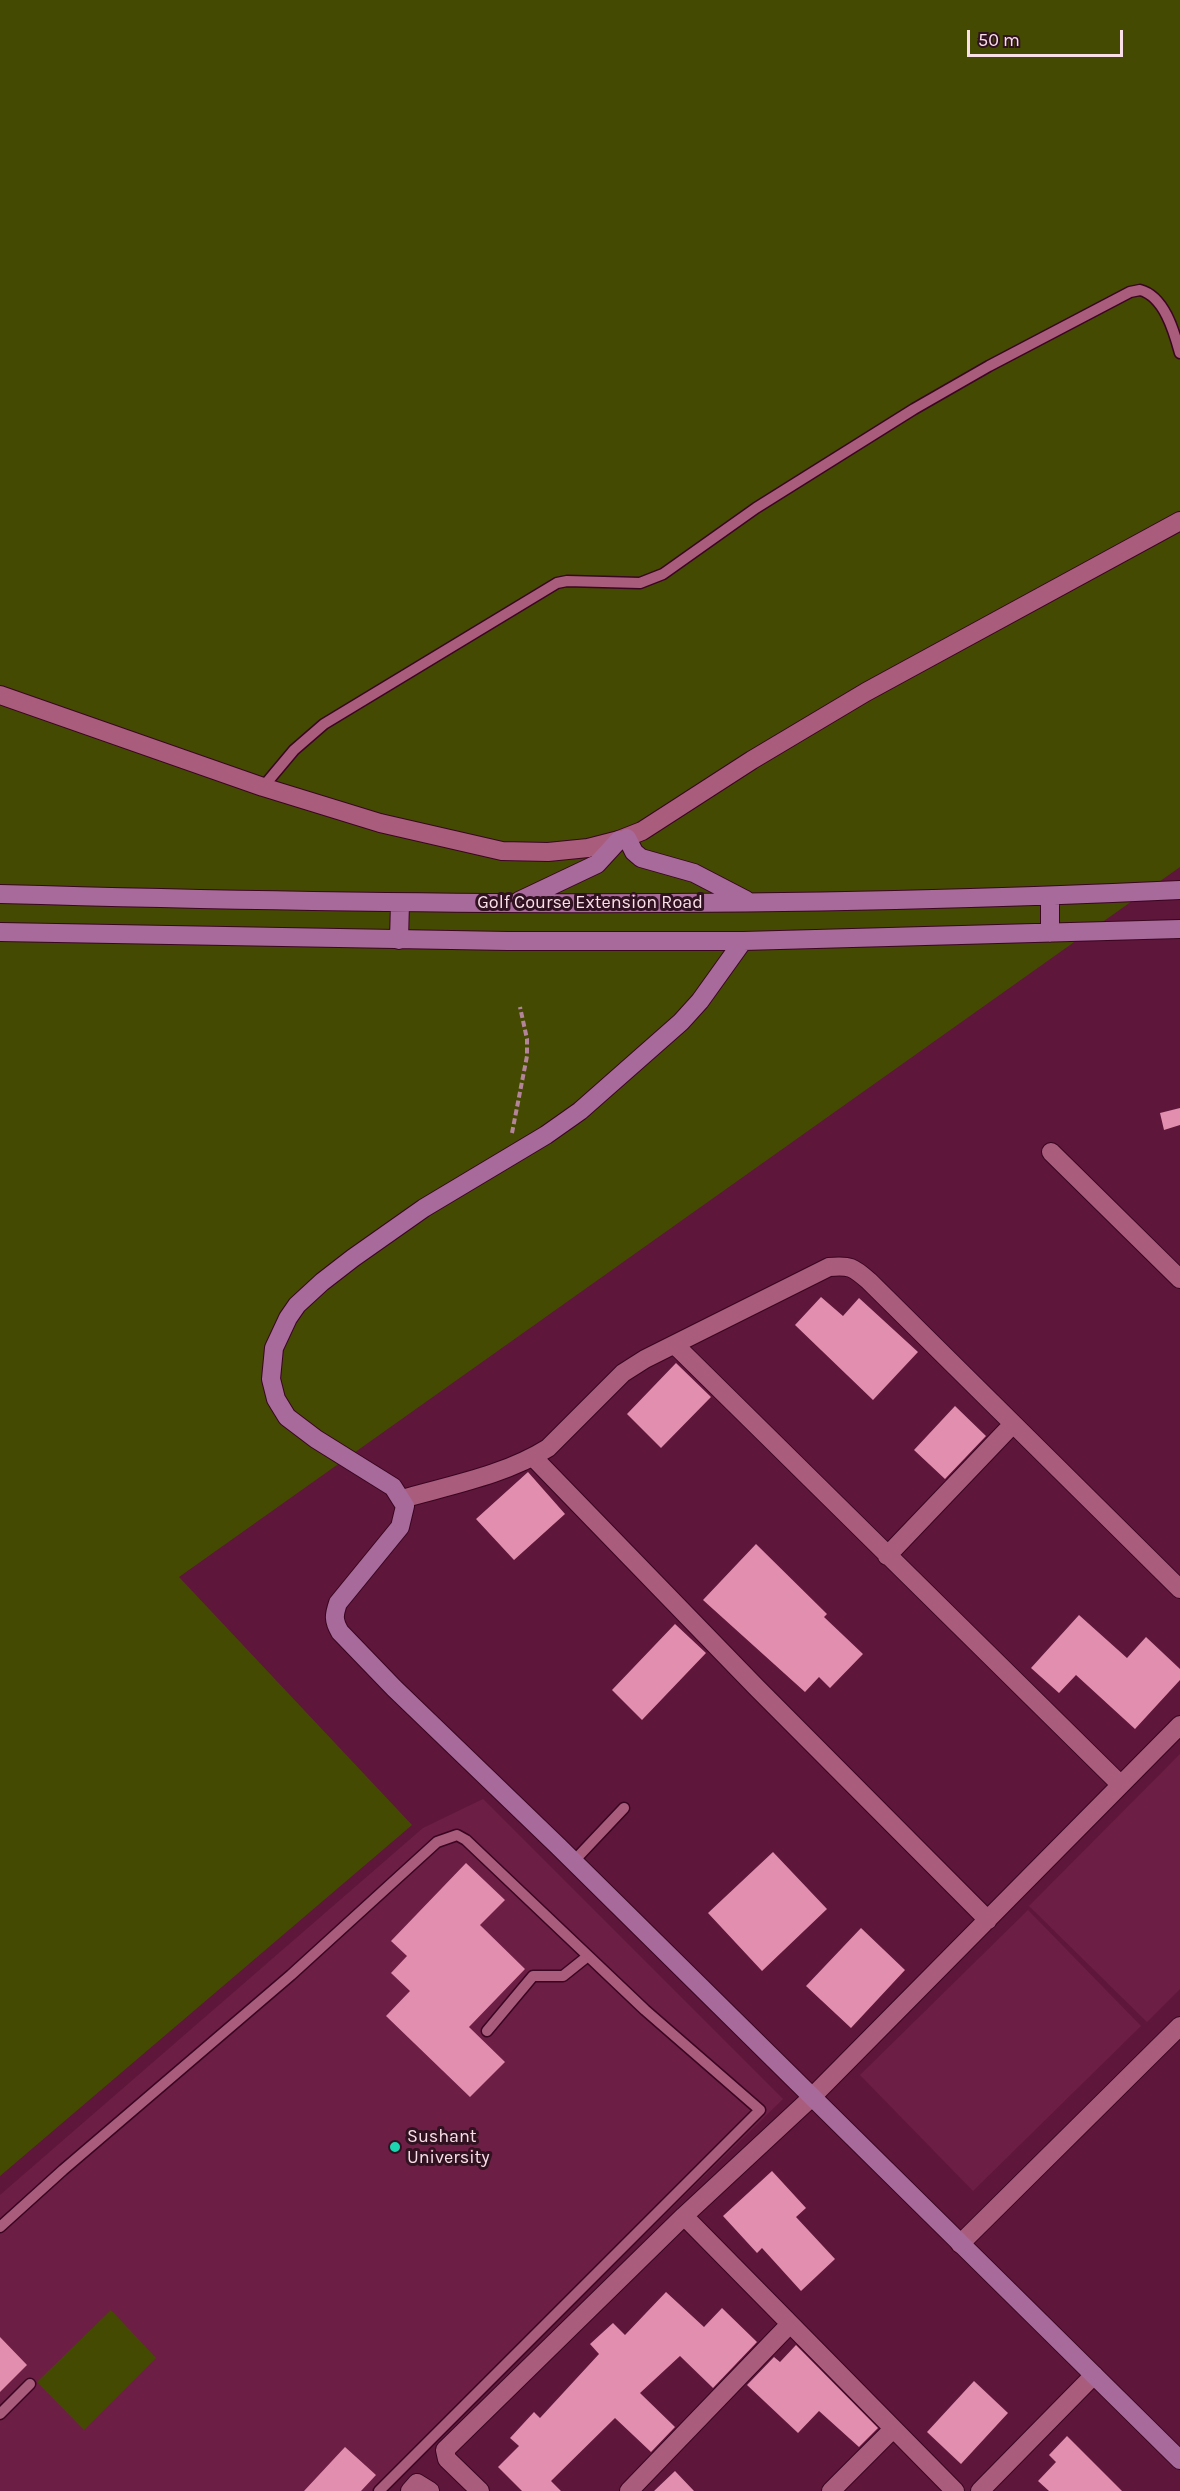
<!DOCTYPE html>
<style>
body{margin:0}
#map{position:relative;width:1180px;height:2491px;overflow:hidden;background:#5e173a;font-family:Karla,sans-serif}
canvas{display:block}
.scale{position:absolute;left:967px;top:30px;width:156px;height:27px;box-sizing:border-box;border:3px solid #fadfe9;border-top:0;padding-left:8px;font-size:18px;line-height:21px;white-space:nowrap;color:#fadfe9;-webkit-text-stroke:4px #311220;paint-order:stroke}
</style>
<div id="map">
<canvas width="1180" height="2491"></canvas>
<div class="scale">50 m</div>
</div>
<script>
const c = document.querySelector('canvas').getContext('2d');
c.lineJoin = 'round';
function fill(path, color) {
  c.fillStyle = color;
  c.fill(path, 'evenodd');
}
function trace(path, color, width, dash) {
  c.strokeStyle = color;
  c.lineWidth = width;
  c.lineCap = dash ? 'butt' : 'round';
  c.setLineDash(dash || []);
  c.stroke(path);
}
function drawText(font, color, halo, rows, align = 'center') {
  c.font = font + ' Karla,sans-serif';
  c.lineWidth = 6;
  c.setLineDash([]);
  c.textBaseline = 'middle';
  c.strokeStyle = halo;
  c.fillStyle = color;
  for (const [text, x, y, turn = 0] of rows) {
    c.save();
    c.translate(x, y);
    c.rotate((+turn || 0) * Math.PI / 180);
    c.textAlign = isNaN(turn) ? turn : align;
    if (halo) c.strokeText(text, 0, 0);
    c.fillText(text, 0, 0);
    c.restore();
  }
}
const built = new Path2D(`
 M1180 1754V1989L1147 2022 1029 1906Z
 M483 1799 783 2099 384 2491H0V2195L423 1828Z
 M1028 1910 1141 2026 973 2191 860 2075Z`);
const green = new Path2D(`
 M0 0H1180V867L179 1577 412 1825 0 2176Z
 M111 2310 156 2358 84 2430 37 2382Z`);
const building = new Path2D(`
 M1180 1108V1125L1164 1130 1160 1113Z
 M821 1297 843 1316 859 1298 918 1352 873 1400 795 1325Z
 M676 1363 711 1397 661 1448 627 1414Z
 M955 1406 986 1436 945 1479 914 1450Z
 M528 1472 565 1514 514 1560 476 1519Z
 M756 1544 827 1614 824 1617 863 1654 830 1688 819 1677 805 1692 703 1600Z
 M1079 1615 1127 1658 1146 1637 1180 1669V1680L1135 1729 1076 1675 1059 1693 1031 1668Z
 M675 1624 706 1653 642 1720 612 1690Z
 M773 1852 827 1909 762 1971 708 1913Z
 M466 1863 505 1900 480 1925 525 1969 469 2027 505 2062 470 2097 386 2016 410 1991 391 1973 407 1956 391 1941Z
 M861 1928 905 1970 851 2028 806 1986Z
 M772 2171 806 2208 796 2217 835 2259 801 2291 762 2248 757 2253 723 2216Z
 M666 2292 704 2327 722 2308 757 2342 713 2388 680 2356 640 2393 675 2427 651 2452 615 2418 551 2481 561 2491H522L498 2467 519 2446 510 2438 534 2412 540 2418 599 2354 590 2344 613 2323 625 2335Z
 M0 2337 27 2365 0 2392Z
 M796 2345 878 2428 859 2447 819 2411 798 2433 747 2385 774 2357 780 2362Z
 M974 2381 1008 2413 961 2464 927 2432Z
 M1067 2436 1122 2491H1049L1038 2481 1056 2462 1049 2455Z
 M345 2447 376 2475 361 2491H304Z
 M675 2471 694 2491H654Z`);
const path = new Path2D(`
 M512 1133 527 1056V1039L520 1007`);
const lane = new Path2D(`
 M263 787 294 750 324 724 557 583 567 581 640 583 663 574 756 508 914 409 989 366 1130 292 1140 290C1164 296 1174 331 1180 353
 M573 1862 624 1808
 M487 2031 533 1976H563L588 1956
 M0 2227 63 2170 291 1975 437 1842 457 1835 466 1840 645 2010 760 2110 379 2491
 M0 2414 30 2384`);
const street = new Path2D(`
 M0 695 263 787 380 823 502 851 548 852 588 848 619 840 642 831 752 760 866 692 1180 521
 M1051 1152 1180 1279
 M675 1345 1120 1784
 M533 1457 756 1687 988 1920
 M402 1499C451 1485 505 1475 548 1448L623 1373 645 1359 829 1267C850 1265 853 1267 869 1281L1180 1589
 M887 1556 1013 1424
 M684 2216 955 2491
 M960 2244 1180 2026
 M410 2491 417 2483 430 2491
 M480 2491 447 2459 445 2450 684 2216 811 2098 1180 1725
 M629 2491 790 2324
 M831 2491 893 2429
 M980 2491 1094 2375`);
const secondary = new Path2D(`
 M627 838 634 852 641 858 694 873 746 900
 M0 894C393 905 787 909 1180 890
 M1050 896V933
 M519 901 597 864 619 840
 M0 932 508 941H743L1180 929
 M399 940 400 903
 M743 941 700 1001 681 1022 580 1111 546 1135 424 1208 353 1258 322 1282 297 1305 288 1318 274 1348 271 1379 276 1399 287 1417 316 1439 393 1487 405 1506 400 1527 338 1603C334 1615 333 1620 340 1632L394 1688 559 1847 1180 2460`);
const markers = [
 [395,2147,6,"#1dd5b1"]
];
const streetNames = [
 ["Golf Course Extension Road",590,903]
];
const poiNames = [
 ["Sushant",407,2137],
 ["University",407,2158]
];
fill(built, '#6d1e45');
fill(green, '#454a02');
fill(building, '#e18eaf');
trace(lane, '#3a0521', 13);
trace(street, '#3a0521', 20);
trace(secondary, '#3a0521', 20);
trace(path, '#b4859a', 4, [6, 3]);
trace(lane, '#aa5c7d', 10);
trace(street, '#aa5c7d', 18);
trace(secondary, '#a76a9b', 18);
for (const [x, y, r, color] of markers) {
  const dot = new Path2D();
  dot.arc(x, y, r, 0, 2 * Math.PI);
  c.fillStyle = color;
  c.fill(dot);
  trace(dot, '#311220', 2);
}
drawText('18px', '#fadfe9', '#311220', streetNames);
drawText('18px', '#fadfe9', '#311220', poiNames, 'left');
</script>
